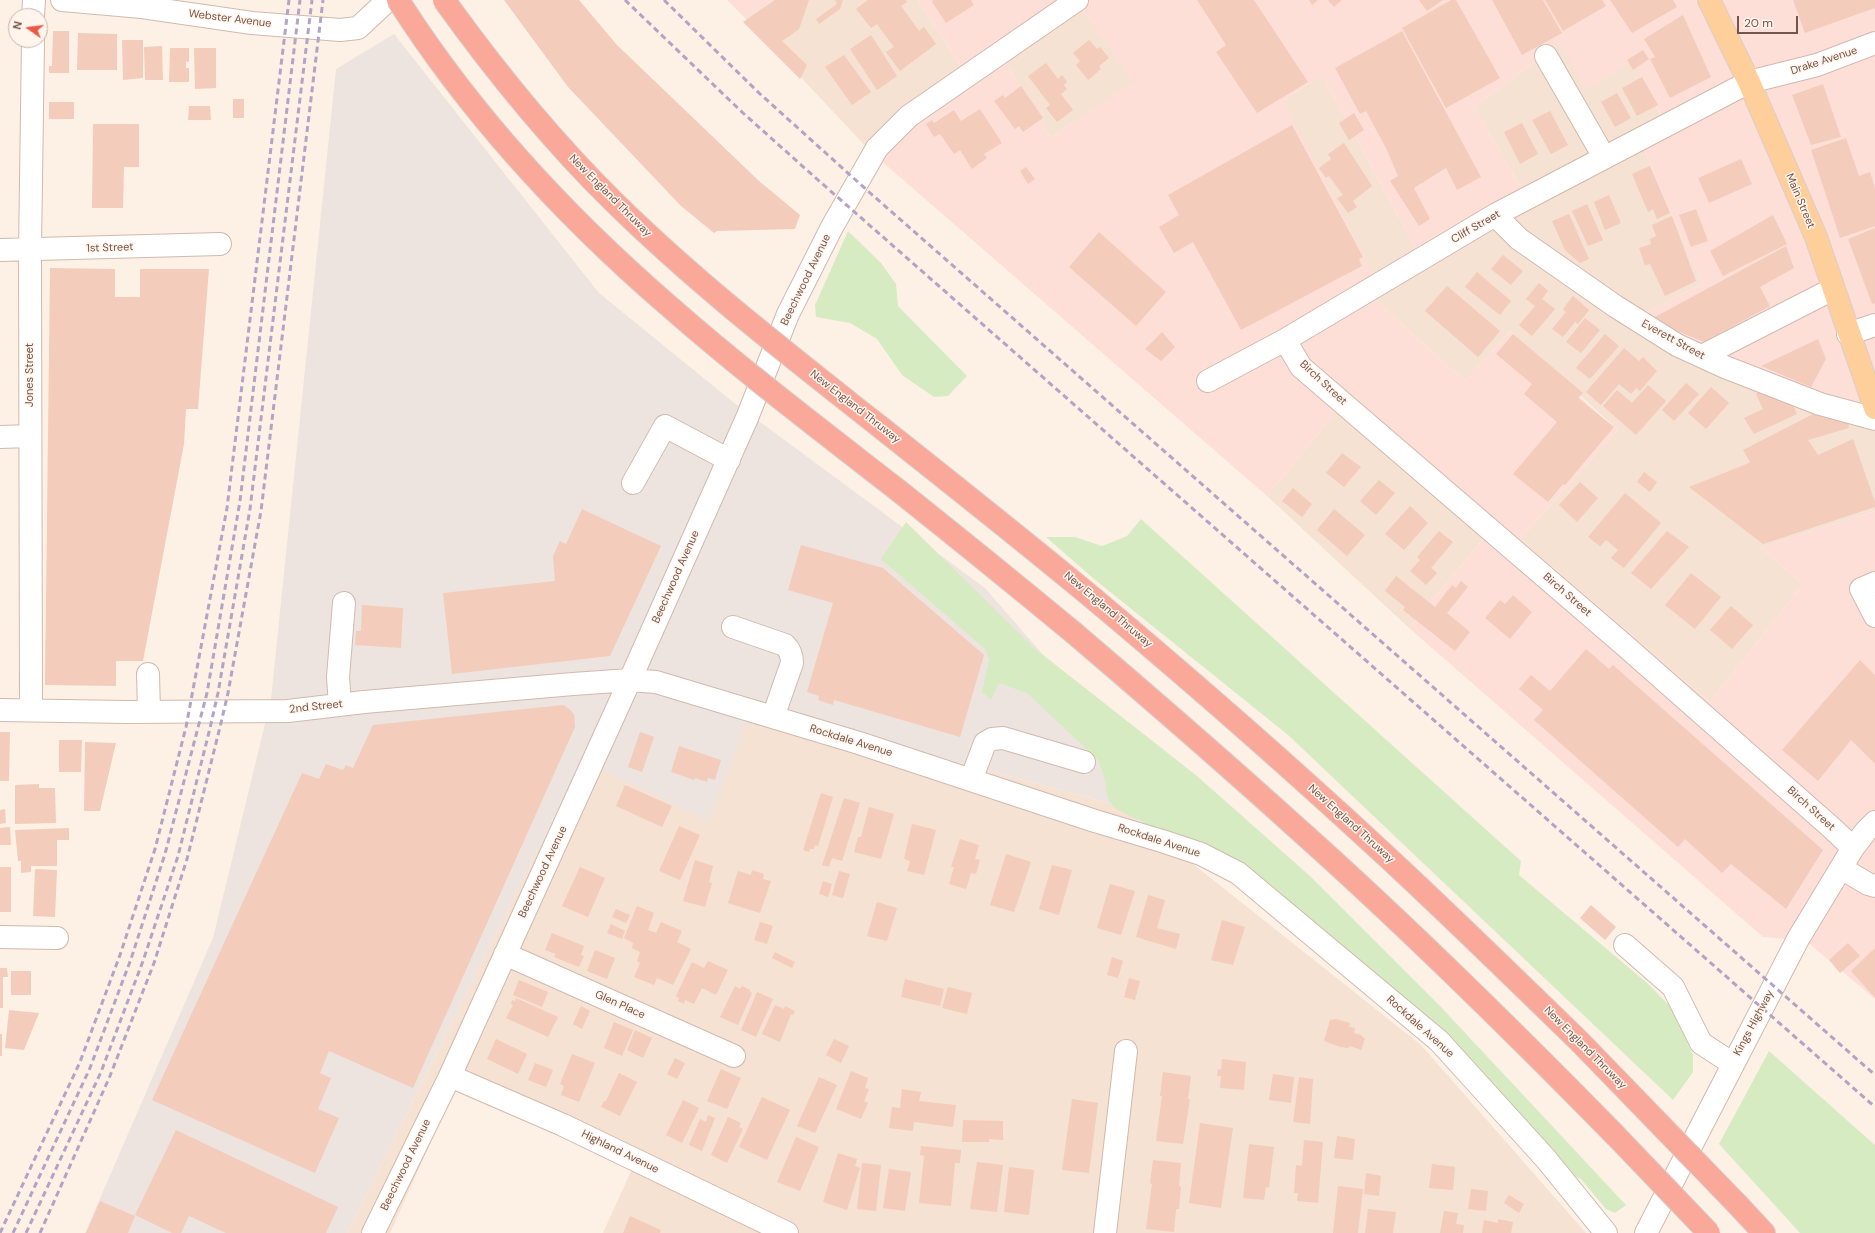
<!DOCTYPE html>
<style>
body{margin:0}
#map{position:relative;width:1875px;height:1233px;overflow:hidden;background:#fdf1e5;font-family:"DM Sans",sans-serif}
canvas{display:block}
.north{position:absolute;left:8px;top:8px;width:40px;height:40px;box-sizing:border-box;background:#fff5ec;border:1px solid #c9b5ab;border-radius:50%;rotate:284deg;font-size:11px;font-weight:700;line-height:16px;text-align:center;color:#775449}
.north::after{content:'';display:block;margin:auto;width:14px;height:18px;background:#eb5946;clip-path:polygon(50% 0,100% 100%,50% 72%,0 100%)}
.scale{position:absolute;left:1737px;top:16px;width:61px;height:18px;box-sizing:border-box;border:2px solid #775449;border-top:0;padding-left:5px;font-size:12px;line-height:14px;white-space:nowrap;color:#775449;-webkit-text-stroke:3px #fff5ec;paint-order:stroke}
</style>
<div id="map">
<canvas width="1875" height="1233"></canvas>
<div class="north">N</div>
<div class="scale">20 m</div>
</div>
<script>
const c = document.querySelector('canvas').getContext('2d');
c.lineJoin = 'round';
function fill(path, color) {
  c.fillStyle = color;
  c.fill(path, 'evenodd');
}
function trace(path, color, width, dash) {
  c.strokeStyle = color;
  c.lineWidth = width;
  c.lineCap = dash ? 'butt' : 'round';
  c.setLineDash(dash || []);
  c.stroke(path);
}
function drawText(font, color, halo, rows, align = 'center') {
  c.font = font + ' "DM Sans",sans-serif';
  c.lineWidth = 3;
  c.setLineDash([]);
  c.textBaseline = 'middle';
  c.strokeStyle = halo;
  c.fillStyle = color;
  for (const [text, x, y, turn = 0] of rows) {
    c.save();
    c.translate(x, y);
    c.rotate((+turn || 0) * Math.PI / 180);
    c.textAlign = isNaN(turn) ? turn : align;
    if (halo) c.strokeText(text, 0, 0);
    c.fillText(text, 0, 0);
    c.restore();
  }
}
const residential = new Path2D(`
 M773 0H918L964 72 871 152 745 18Z
 M1076 0 1134 82 1050 138 998 49Z
 M1560 43 1633 60 1668 130 1641 143 1702 284 1644 313 1875 414V511L1760 548 1803 584 1710 702 1520 539 1618 430 1510 331 1465 381 1360 286 1283 101 1322 75 1418 253 1525 194 1474 107Z
 M1345 401 1490 531 1409 628 1267 496Z
 M752 707 1120 806 1421 1045 1586 1233H603L632 1169 455 1089 390 1233H347L582 761Z`);
const commercial = new Path2D(`
 M727 0H773L745 18Z
 M918 0H1070L998 49 1050 138 1133 82 1076 0H1875V414L1714 356 1644 313 1702 284 1641 143 1668 129 1633 61 1587 90 1560 43 1474 107 1525 194 1418 253 1322 75 1283 101 1375 278 1360 286 1465 381 1510 331 1597 413 1618 430 1520 539 1710 702 1803 584 1760 548 1875 511V999L1806 941 1763 937 1409 628 1490 531 1345 401 1267 496 871 152 964 72Z`);
const industrial = new Path2D(`
 M394 34 599 293 733 402 985 588 1138 764 1120 806 752 707 709 821 582 761 347 1233H85L213 938 271 699 336 69Z`);
const green = new Path2D(`
 M848 231 881 263 896 284 898 306 967 376 948 396 934 397 902 375 877 339 850 323 816 317 815 305Z
 M1141 519 1521 861 1519 875 1647 983 1671 1007 1693 1055V1072L1673 1100 1288 735 1094 579 1046 537H1075L1102 546 1127 536Z
 M906 522 1033 647 1197 776 1310 876 1441 1007 1626 1205 1615 1213 1606 1209 1581 1179 1564 1173 1400 1002 1283 896 1113 807 1107 796 1105 779 1098 760 1027 693 999 683 991 700 982 692 989 660 985 649 881 559Z
 M1769 1051 1875 1145V1233H1800L1719 1144Z`);
const building = new Path2D(`
 M504 0H579L617 45 759 181 800 215 795 229 717 231 714 233 681 206 568 87Z
 M775 0H809L799 29 782 41 807 65 800 79 743 22Z
 M835 0H843L840 9 819 24 816 19 837 4Z
 M868 0H906L907 2 901 6 919 31 924 27 936 44 900 71 886 52 894 47 877 24 871 28 856 9Z
 M933 0H971L974 5 946 23 932 2Z
 M1197 0H1254L1308 82 1257 113 1216 52 1226 45Z
 M1309 0H1318L1312 5Z
 M1328 0H1342L1334 7Z
 M1419 0H1443L1427 11Z
 M1451 0H1456L1500 78 1446 108 1402 28Z
 M1492 0H1543L1562 33 1522 55Z
 M1545 0H1602L1606 6 1563 31Z
 M1610 0H1673L1677 7 1632 33Z
 M1793 0H1875V8L1805 33Z
 M1683 15 1711 77 1670 98 1650 59 1655 57 1644 39Z
 M53 31H69V73H49V66H52Z
 M1402 31 1481 177 1457 190 1446 168 1414 188 1430 219 1419 226 1390 181 1398 176 1387 150 1366 111 1360 114 1335 68Z
 M78 33 117 34V70H77Z
 M871 35 897 76 877 90 850 49Z
 M122 40H143V78L123 80Z
 M1089 40 1097 49 1100 47 1109 58 1099 66 1101 69 1088 80 1076 65 1080 61 1073 53Z
 M162 46 163 80H145L144 47Z
 M170 48H189V62L186 61V68H189V82H169Z
 M194 48H216V88L195 89Z
 M1643 50 1649 59 1633 70 1627 60Z
 M844 55 871 92 852 105 825 67Z
 M1046 63 1058 79 1062 75 1067 82 1064 85 1067 89 1061 94 1073 110 1057 122 1046 108 1050 105 1028 76Z
 M1642 77 1658 105 1637 116 1622 88Z
 M1823 84 1841 137 1811 145 1792 95Z
 M1021 86 1043 118 1023 132 1019 126 1015 129 994 101 1003 95 1005 98Z
 M1617 93 1631 118 1615 127 1601 102Z
 M233 99H244V118H233Z
 M49 102H74V119H49Z
 M189 106H210L211 120H188Z
 M980 109 1002 143 984 154 987 158 972 169 960 150 954 154 940 134 934 137 926 124 932 120 934 123 954 110 961 121Z
 M1550 111 1568 145 1551 154 1532 120Z
 M1354 113 1364 130 1349 140 1339 123Z
 M1522 123 1538 154 1520 164 1504 132Z
 M93 124H139V167H124L123 208H92Z
 M1292 125 1363 257 1359 259 1362 266 1241 330 1193 242 1174 253 1159 227 1179 215 1168 195Z
 M1846 138 1859 176 1870 172 1875 188V226L1840 238 1811 150Z
 M1344 143 1372 186 1353 201 1357 207 1348 213 1337 198 1343 195 1329 176 1326 178 1319 168 1331 159 1328 154Z
 M1741 159 1752 184 1709 203 1698 178Z
 M1650 166 1670 213 1657 219 1653 209 1648 212 1632 174Z
 M1026 167 1035 179 1028 184 1020 171Z
 M1609 195 1621 223 1605 230 1594 202Z
 M1587 204 1603 240 1588 246 1572 211Z
 M1696 209 1708 241 1691 247 1679 215Z
 M1569 214 1589 259 1580 263 1565 250 1552 221Z
 M1773 215 1787 244 1723 276 1710 251Z
 M1672 216 1696 281 1665 296 1650 264 1645 265 1639 248 1651 244 1650 239 1656 236 1652 225Z
 M1875 228V303L1872 304 1848 239Z
 M1099 232 1166 292 1136 326 1069 267Z
 M1786 246 1794 268 1760 287 1770 306 1704 342 1675 330 1655 317Z
 M1503 255 1523 271 1511 285 1491 269Z
 M50 268 115 269V297H140V269H209L198 409H186L184 444 143 661H116V686L45 685Z
 M1477 272 1511 301 1500 315 1465 287Z
 M1539 283 1548 291 1542 299 1555 309 1532 336 1519 325 1535 306 1526 299Z
 M1447 286 1500 331 1478 357 1425 311Z
 M1573 296 1589 310 1578 324 1575 322 1563 337 1552 329 1566 312 1563 309Z
 M1585 318 1600 330 1581 353 1566 342Z
 M1162 332 1175 347 1161 361 1145 349Z
 M1513 334 1583 393 1578 398 1614 427 1565 485 1563 484 1548 502 1513 474 1557 422 1524 394 1532 384 1496 354Z
 M1605 334 1619 346 1590 379 1576 368Z
 M1818 339 1826 359 1811 387 1761 366Z
 M1624 348 1639 361 1643 357 1657 371 1640 391 1636 388 1631 394 1619 384 1601 405 1586 392Z
 M1686 383 1699 394 1674 421 1662 410Z
 M1648 385 1666 401 1636 435 1603 406 1617 390 1632 403Z
 M1711 387 1729 403 1706 429 1688 413Z
 M1767 388 1793 405 1797 414 1754 434 1744 418 1763 409 1756 394Z
 M1815 413 1848 423 1849 428 1808 440 1818 455 1853 439 1875 502V507L1763 544 1689 487 1749 463 1750 462 1743 450Z
 M1342 453 1361 467 1344 487 1326 473Z
 M1644 472 1657 482 1650 492 1637 482Z
 M1379 480 1395 493 1376 515 1360 501Z
 M1580 482 1598 498 1577 522 1559 505Z
 M1293 488 1312 504 1302 517 1282 501Z
 M1625 493 1661 523 1624 568 1611 558 1618 550 1606 540 1600 546 1588 537Z
 M1410 506 1428 523 1404 550 1385 534Z
 M582 509 661 546 610 656 452 674 443 593 555 581 553 556 560 541 566 544Z
 M1334 509 1365 535 1347 556 1317 530Z
 M1439 531 1453 542 1431 568 1437 573 1426 585 1410 571 1420 560 1417 557Z
 M1667 531 1689 547 1651 589 1631 573Z
 M801 545 883 568 984 655 960 737 834 700 833 705 818 700 819 696 807 692 833 603 788 590Z
 M1691 573 1721 597 1695 629 1665 605Z
 M1396 576 1435 607 1452 585 1456 588 1461 581 1468 587 1447 613 1470 632 1455 651 1403 610 1405 607 1385 591Z
 M1513 595 1532 612 1510 639 1485 618 1500 600 1505 604Z
 M362 605 403 608 401 648 355 645 356 631H361Z
 M1731 606 1753 625 1732 649 1710 630Z
 M1586 649 1609 669 1613 665 1823 850 1786 909 1731 864 1722 873 1685 839 1678 847 1534 720 1543 710 1519 689 1531 675 1550 691Z
 M1860 660 1875 675V764L1851 740 1818 781 1782 750Z
 M563 705 568 708 574 714 575 727 413 1088 329 1051 320 1073 331 1078 318 1109 339 1118 315 1173 152 1100 302 773 319 779 326 764 343 770 346 765 353 768 373 725Z
 M0 732H10L9 781H0Z
 M640 732 654 737 642 772 628 767Z
 M59 740H82L81 772H59Z
 M85 742 116 743 100 811H84Z
 M679 746 721 760 715 780 708 778 707 782 695 778 694 780 671 772Z
 M39 784V788H55L56 823 15 824V785Z
 M625 785 672 806 662 827 616 806Z
 M821 793 833 797 818 846 815 845 814 849H810L809 852 803 850Z
 M844 798 860 803 842 861 832 858 829 867 822 865Z
 M869 807 894 814 881 859 854 852 858 837H861Z
 M5 809 6 823 0 824V810Z
 M912 824 936 830 924 875 907 871 910 861 904 859Z
 M679 826 700 835 680 880 659 871Z
 M10 827 11 845H0V828Z
 M69 828V840H57V866H31V872L21 873V861H18L15 830Z
 M960 839 979 845 975 859 980 860 976 874 971 873 966 889 949 884 954 867H951Z
 M1006 854 1031 862 1014 912 990 905Z
 M695 860 713 866 709 882 712 883 705 907 683 901Z
 M1052 865 1072 870 1059 915 1039 909Z
 M0 867H11V912H0Z
 M580 867 605 878 588 917 562 906Z
 M35 869 57 870 55 917 33 916Z
 M752 870 764 874 763 879 771 881 760 913 728 903 738 871 751 875Z
 M839 871 850 874 843 898 832 895Z
 M823 881 832 884 828 897 819 894Z
 M1110 884 1135 891 1121 935 1097 928Z
 M1148 895 1165 900 1157 928 1180 934 1176 949 1136 937Z
 M877 902 897 908 887 941 867 936Z
 M1591 905 1616 927 1605 940 1580 918Z
 M637 906 654 913 648 930 656 933 661 922 682 931 677 942 691 949 673 985 657 978 654 985 634 977 640 963 637 961 640 952 632 948 633 943 624 938Z
 M616 909 630 915 626 923 612 917Z
 M1222 920 1245 927 1233 965 1211 960Z
 M760 922 773 926 767 944 754 940Z
 M611 924 625 931 622 939 607 933Z
 M552 933 584 946 581 955 584 956 579 967 554 957 556 954 545 950Z
 M1848 943 1860 956 1840 973 1829 960Z
 M1875 948V998L1851 971Z
 M595 950 615 958 607 979 587 971Z
 M775 952 795 962 792 968 772 958Z
 M1112 957 1123 961 1118 978 1107 975Z
 M708 961 728 970 716 995 702 988 694 1004 685 1000 684 1004 678 1001 679 998 676 996 692 962 704 968Z
 M0 968H7L8 977H3V1008H0Z
 M11 971H31V995H11Z
 M1129 978 1140 981 1135 1000 1124 997Z
 M905 979 944 989 940 1006 901 997Z
 M519 980 548 992 542 1007 513 995Z
 M735 986 740 989 742 986 750 990V992L752 993 738 1025 720 1017Z
 M948 987 972 993 967 1014 942 1008Z
 M757 992 773 999 756 1037 741 1030Z
 M516 998 558 1017 548 1037 506 1018 513 1005 511 1004 512 1000 515 1001Z
 M775 1005 784 1009 785 1006 795 1011 793 1015 791 1014 780 1042 762 1034Z
 M581 1006 590 1011 582 1029 573 1024Z
 M9 1010 39 1013 24 1050 5 1048Z
 M1336 1019 1350 1023 1349 1027 1355 1028 1354 1033 1361 1035 1365 1039 1361 1050 1350 1046 1348 1048 1340 1047 1324 1041 1330 1020Z
 M614 1022 633 1030 622 1056 604 1048Z
 M635 1030 652 1038 643 1058 627 1050Z
 M0 1034H2V1056H0Z
 M496 1039 527 1054 518 1074 487 1059Z
 M834 1039 849 1046 841 1063 826 1055Z
 M572 1054 595 1063 579 1102 561 1095 564 1086 560 1084Z
 M675 1058 685 1063 677 1079 667 1074Z
 M1222 1059 1246 1062 1244 1090 1220 1088 1221 1076H1217L1218 1069 1221 1070Z
 M535 1063 553 1070 546 1087 528 1080Z
 M721 1069 741 1078 727 1109 707 1101Z
 M851 1071 868 1078 865 1088 869 1089 864 1101 868 1103 861 1119 836 1109Z
 M1163 1072 1191 1076 1188 1099H1190L1183 1144 1156 1141 1162 1096H1160Z
 M619 1073 637 1082 620 1116 601 1107 604 1101H606Z
 M1273 1074 1294 1077 1291 1103 1269 1100Z
 M819 1077 837 1085 815 1133 797 1126Z
 M1299 1077 1313 1079 1310 1124 1293 1122Z
 M902 1089 921 1092 919 1101 956 1105 953 1127 914 1122 913 1131 889 1128 892 1107 900 1108Z
 M762 1097 790 1110 767 1160 739 1147Z
 M1072 1099 1098 1103 1089 1173 1062 1170Z
 M683 1100 699 1108 682 1143 666 1135Z
 M708 1115 715 1118 702 1151 689 1145 700 1119 706 1122Z
 M728 1117 741 1123 739 1127 743 1129 727 1163 711 1155Z
 M963 1120 1003 1121V1140L989 1139V1142H962Z
 M1200 1123 1233 1128 1221 1208 1189 1203Z
 M176 1130 338 1207 326 1233H226L189 1216 181 1233H172L135 1215Z
 M1337 1136 1355 1139 1353 1160 1334 1158Z
 M796 1137 819 1147 800 1191 777 1182Z
 M1304 1140 1323 1142 1318 1203 1297 1201 1298 1193H1294L1296 1165 1302 1166Z
 M1249 1144 1274 1147 1269 1188 1266 1187 1264 1200 1243 1198Z
 M921 1146 961 1150 960 1163H955L951 1206 919 1203 924 1156 920 1155Z
 M838 1153 857 1159 855 1166 860 1168 847 1210 823 1202Z
 M1153 1160 1181 1163 1179 1186 1181 1187 1179 1209H1176L1174 1232 1146 1229 1152 1184 1150 1183Z
 M977 1162 1003 1165 997 1212 970 1209Z
 M862 1163 881 1165 876 1211 857 1209Z
 M1432 1164 1455 1167 1453 1190 1429 1188Z
 M1009 1167 1034 1170 1029 1215 1004 1212Z
 M889 1169 911 1172 905 1211 883 1208Z
 M1366 1173 1381 1176 1379 1196 1364 1194Z
 M1338 1186 1363 1189 1358 1233H1333Z
 M1471 1189 1488 1191 1486 1211 1468 1209Z
 M1509 1195 1524 1204 1519 1213 1504 1203Z
 M100 1201 135 1216 128 1233H86Z
 M1368 1209 1396 1212 1393 1233H1365Z
 M1444 1211 1458 1213 1456 1224 1464 1225 1463 1233H1440Z
 M630 1216 661 1230 660 1233H623Z
 M1498 1219 1513 1222 1511 1233H1482L1484 1220 1498 1223Z`);
const minor = new Path2D(`
 M62 0 142 7 252 23 340 30 358 28 388 0
 M33 16 34 0
 M1546 56 1604 157
 M1495 215 1519 239 1615 306 1677 345 1725 367 1820 404 1875 419
 M0 250 220 244
 M1848 334 1875 325
 M1285 340 1301 367 1623 644 1833 829 1853 848
 M1702 356 1833 289
 M1208 381 1285 340 1495 215 1749 82 1817 65 1875 43
 M0 437 30 436
 M633 483 665 426 729 460
 M1875 583 1861 589 1875 616
 M733 627 785 645C790 650 792 655 792 663L773 717
 M148 674 149 712
 M340 705 338 677 344 603
 M0 710 127 712 288 711 364 702 573 684 630 680 656 682 859 743 1095 821 1162 841 1201 854 1238 873 1439 1041 1546 1159 1606 1233
 M31 710 30 250 33 40
 M971 780 985 743 992 739 1003 738 1084 762
 M1841 868 1868 884 1875 886
 M0 937 57 938
 M1625 945 1673 987 1701 1043 1733 1064
 M505 954 734 1056
 M450 1076 563 1125 787 1233
 M373 1233 450 1076 630 680 747 418 788 314 832 227 877 148 909 116 1077 0
 M1105 1233 1126 1051
 M1646 1233 1798 939 1853 848 1866 831 1875 822`);
const major = new Path2D(`
 M1709 0 1749 82 1816 237 1875 408`);
const highway = new Path2D(`
 M1094 599C1193 682 1290 767 1384 854 1451 916 1515 979 1580 1042
 M1074 633C1149 697 1224 762 1298 829 1408 927 1513 1031 1616 1136
 M1737 1204 1764 1233`);
const rail = new Path2D(`
 M625 0 743 113 818 180 1875 1107
 M664 0 759 93 869 192 1875 1075
 M0 1233 80 1062 120 955 155 849 186 727 227 508 289 0
 M13 1233 90 1068 131 959 165 854 207 693 240 501 300 0
 M26 1233 101 1072 143 961 178 856 210 728 218 693 250 509 312 0
 M40 1233 110 1076 154 963 187 859 220 727 228 693 261 511 323 0`);
const highwayBridge = new Path2D(`
 M398 0C471 115 567 218 670 307 744 372 822 431 899 491 958 538 1016 585 1074 633
 M444 0C495 71 551 140 613 201 696 283 788 354 879 426 951 483 1023 540 1094 599
 M1580 1042 1737 1204
 M1616 1136 1709 1233`);
const streetNames = [
 ["Webster Avenue",230,19,7],
 ["Drake Avenue",1824,61,-18],
 ["New England Thruway",610,196,45],
 ["Main Street",1800,201,67],
 ["Cliff Street",1476,227,-30],
 ["1st Street",110,248,-2],
 ["Beechwood Avenue",806,280,-64],
 ["Everett Street",1673,340,29],
 ["Jones Street",30,375,-90],
 ["Birch Street",1323,383,43],
 ["New England Thruway",855,407,38],
 ["Beechwood Avenue",676,577,-66],
 ["Birch Street",1567,595,41],
 ["New England Thruway",1108,610,40],
 ["2nd Street",316,707,-6],
 ["Rockdale Avenue",851,741,17],
 ["Birch Street",1811,809,42],
 ["New England Thruway",1351,824,42],
 ["Rockdale Avenue",1159,841,18],
 ["Beechwood Avenue",543,872,-65],
 ["Glen Place",620,1005,24],
 ["Kings Highway",1754,1023,-62],
 ["Rockdale Avenue",1420,1027,42],
 ["New England Thruway",1585,1048,45],
 ["Highland Avenue",620,1152,26],
 ["Beechwood Avenue",406,1165,-64]
];
fill(residential, '#f5e2d3');
fill(commercial, '#fedfd8');
fill(industrial, '#ede4df');
fill(green, '#d7ebc3');
fill(building, '#f3ccbb');
trace(minor, '#d1b9ad', 24);
trace(major, '#d9cfcc', 24);
trace(highway, '#d9cfcc', 24);
trace(minor, '#fff', 22);
trace(major, '#fece9b', 22);
trace(highway, '#f9a89a', 22);
trace(rail, '#b2a3c7', 3, [6, 4]);
trace(highwayBridge, '#d9cfcc', 24, []);
trace(highwayBridge, '#f9a89a', 22);
drawText('11px', '#775449', '#fff5ec', streetNames);
</script>
